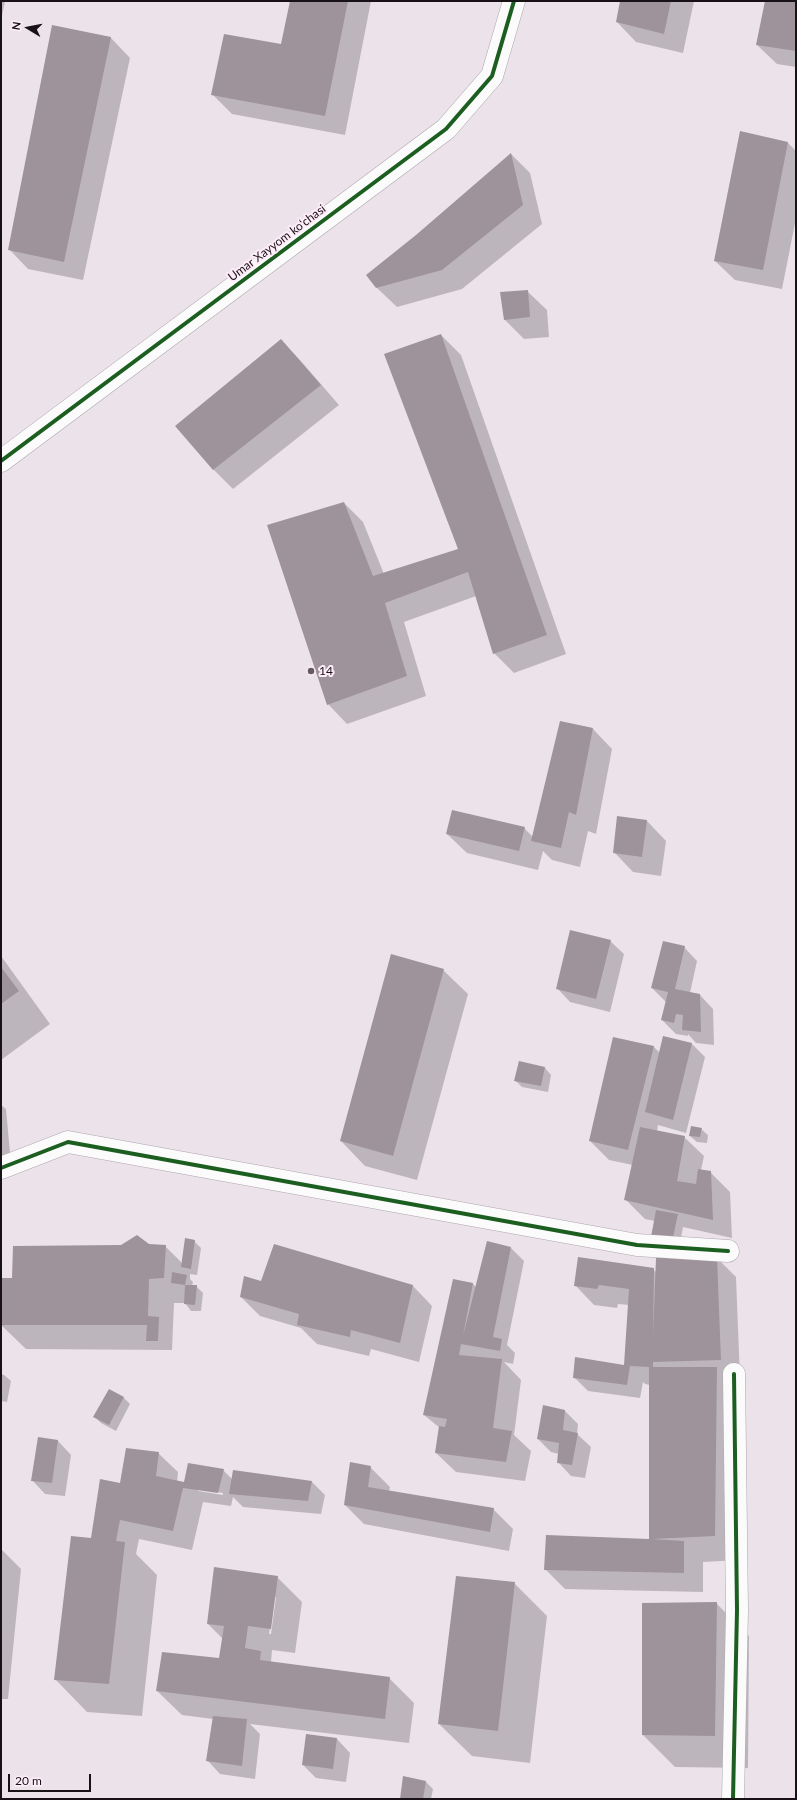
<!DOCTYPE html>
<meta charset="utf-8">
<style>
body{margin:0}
#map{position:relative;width:797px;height:1800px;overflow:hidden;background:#ece3ea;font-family:Lato,sans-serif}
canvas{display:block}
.frame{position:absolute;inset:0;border:2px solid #181216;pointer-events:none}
.north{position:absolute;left:8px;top:8px;width:40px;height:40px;-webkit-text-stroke:3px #feecf8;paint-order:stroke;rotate:280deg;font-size:11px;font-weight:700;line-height:16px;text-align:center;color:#181216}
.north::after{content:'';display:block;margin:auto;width:14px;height:18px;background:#181216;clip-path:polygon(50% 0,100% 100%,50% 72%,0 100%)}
.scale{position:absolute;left:8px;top:1774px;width:83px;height:18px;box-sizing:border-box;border:2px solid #181216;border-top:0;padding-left:5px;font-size:12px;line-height:14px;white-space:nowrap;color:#181216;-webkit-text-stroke:3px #feecf8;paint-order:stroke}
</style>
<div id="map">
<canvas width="797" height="1800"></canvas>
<div class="frame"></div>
<div class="north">N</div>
<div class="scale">20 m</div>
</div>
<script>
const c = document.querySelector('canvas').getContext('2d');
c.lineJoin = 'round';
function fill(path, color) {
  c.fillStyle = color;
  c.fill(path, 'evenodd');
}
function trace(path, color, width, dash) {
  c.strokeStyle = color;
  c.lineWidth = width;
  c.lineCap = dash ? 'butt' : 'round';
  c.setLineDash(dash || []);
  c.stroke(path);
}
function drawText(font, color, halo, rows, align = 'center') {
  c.font = font + ' Lato,sans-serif';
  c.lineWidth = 4;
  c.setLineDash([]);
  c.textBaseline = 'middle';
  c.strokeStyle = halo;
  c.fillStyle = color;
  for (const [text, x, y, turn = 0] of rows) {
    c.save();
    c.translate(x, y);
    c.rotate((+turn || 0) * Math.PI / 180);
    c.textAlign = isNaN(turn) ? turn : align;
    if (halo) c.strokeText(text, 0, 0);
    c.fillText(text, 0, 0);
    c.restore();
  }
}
const shadow = new Path2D(`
 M1 1H5L1 21Z
 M291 1H371L345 135 232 114 212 94 282 45Z
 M621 1H694L683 53 636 42 617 22Z
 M766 1 796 2V67L777 64 757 45Z
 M53 26 111 38 130 58 83 280 28 269 9 249Z
 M741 132 788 143 796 151V218L782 289 735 280 715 261Z
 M511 154 530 173 542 224 462 289 397 307 377 288 368 275 416 236Z
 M527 291 547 310 549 337 524 339 505 320Z
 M441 335 461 355 566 654 514 673 494 653 476 596 404 622 426 696 347 724 328 704 344 503 363 522 384 574 460 549Z
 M281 340 300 360 339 405 233 489 213 469Z
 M561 722 593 729 612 749 596 834 588 831 580 867 552 860 543 851 538 870 467 853 447 834 524 828 533 837Z
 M647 821 666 841 661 876 633 872 614 852Z
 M610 941 624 954 610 1012 570 1002 557 988Z
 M684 947 697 961 690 993 700 995 713 1009 714 1045 696 1043 688 1034V1036L676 1034 662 1020 666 1002 652 988Z
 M1 956 50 1024 1 1060Z
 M443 970 468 994 417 1180 365 1166 341 1141Z
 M663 1037 692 1044 705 1057 686 1133 658 1125 657 1131 684 1137 704 1156 701 1170 710 1172 730 1192 732 1238 683 1227 679 1248 655 1221 645 1219 625 1199 633 1165 609 1160 590 1141 614 1038 654 1047 660 1053Z
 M519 1062 545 1068 551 1075 548 1092 522 1087 515 1080Z
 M1 1105 6 1109 11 1164H1Z
 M701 1129 708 1135 707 1143 697 1142 690 1136Z
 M194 1241 201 1248 197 1275 190 1274V1279L193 1282 192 1286H196L203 1293 201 1311H191L185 1303H174L172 1350 26 1349 1 1325V1279H13L148 1245 165 1246 182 1263Z
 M275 1245 413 1286 432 1306 419 1362 371 1349 369 1356 317 1344 301 1328 260 1316 241 1297 262 1283Z
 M511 1248 524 1261 507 1345 515 1353 513 1364 504 1362 521 1380 514 1435 531 1451 525 1481 456 1472 436 1453 440 1428 424 1415 454 1280 473 1284 476 1287Z
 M717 1258 736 1277 740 1379V1560L703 1562V1592L565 1589 545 1569 652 1540 650 1385 645 1384 643 1382 640 1398 588 1391 574 1377 625 1366 629 1305 618 1304 617 1308 594 1305 575 1285 653 1269 656 1272Z
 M1 1374 4 1375 11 1381 7 1402 1 1401Z
 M123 1397 130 1404 116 1431 101 1423 94 1416Z
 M565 1411 578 1424 577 1434 591 1447 585 1478 571 1476 558 1462 559 1454 551 1452 538 1439Z
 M39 1438 58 1441 71 1455 65 1496 45 1494 32 1480Z
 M158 1453 178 1472 177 1482 183 1483 223 1470 232 1479 312 1482 325 1495 321 1514 243 1507 233 1497 231 1506 203 1502 192 1550 139 1539 136 1554 157 1575 142 1716 87 1712 55 1679 91 1539 120 1484ZM198 1489 223 1493V1495L198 1491Z
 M370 1467 390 1487 389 1492 493 1509 513 1529 509 1551 364 1524 345 1505Z
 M1 1549 21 1569 8 1699H1Z
 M277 1577 302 1602 295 1653 272 1650 271 1662 389 1678 414 1703 409 1743 250 1724 260 1734 255 1779 220 1774 207 1760 213 1719 182 1715 157 1691 220 1659 223 1639 208 1624ZM274 1597H276L271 1634H269Z
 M514 1583 547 1616 530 1763 472 1756 439 1724Z
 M716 1603 749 1636 748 1768 675 1767 643 1735V1604Z
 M337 1739 350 1753 346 1782 316 1778 303 1765Z
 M404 1777 426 1782 433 1789 431 1799H401Z`);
const building = new Path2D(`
 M290 1H348L325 116 211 95 224 34 281 44Z
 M620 1H671L664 34 616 22Z
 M765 1H796V51L756 45Z
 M52 25 111 37 64 262 8 250Z
 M740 131 788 142 763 270 714 261Z
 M511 153 523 205 442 270 376 288 366 275 416 235Z
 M528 290 530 317 504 320 500 292Z
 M441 334 547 635 493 654 468 572 385 603 407 676 327 705 267 525 344 502 373 576 458 549 384 354Z
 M281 339 321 385 213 470 175 426Z
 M560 721 593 728 576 815 569 812 561 848 531 841Z
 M452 810 525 827 519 851 446 834Z
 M617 816 647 820 642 857 613 853Z
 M570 930 611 940 596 999 556 989Z
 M663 941 685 946 675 989 700 994 701 1032 682 1030 683 1015 676 1014 674 1023 661 1020 668 992 651 988Z
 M391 954 444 969 393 1156 340 1141Z
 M1 967 19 991 1 1004Z
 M663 1036 692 1043 673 1120 645 1112Z
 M613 1037 654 1046 628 1150 589 1141Z
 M519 1061 545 1067 541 1086 514 1081Z
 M691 1126 702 1128 700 1137 689 1136Z
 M640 1127 685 1136 677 1181 696 1184 698 1169 711 1171 713 1220 624 1200Z
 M656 1210 678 1214 672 1242 651 1237Z
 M137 1235 149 1244 166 1245 164 1278 149 1279 148 1316 159 1317 158 1341H146L147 1325H1V1278H12L13 1246 121 1245Z
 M185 1238 195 1240 191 1269 181 1267Z
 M487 1241 511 1247 493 1337 502 1339 500 1351 461 1344 459 1355 502 1359 493 1428 512 1431 506 1462 435 1453 439 1426 445 1427 447 1419 423 1415 453 1279 473 1283 463 1336Z
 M274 1244 413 1285 400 1343 351 1330 350 1337 297 1325 299 1314 240 1297 244 1276 261 1281Z
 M578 1257 654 1268 653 1336 656 1258 717 1257 721 1360 653 1362V1367H717L715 1536 652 1539 684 1541V1573L544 1570 546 1535 649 1539V1367L630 1366 627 1385 573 1378 575 1357 624 1365 629 1289 599 1285 597 1289 574 1286Z
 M172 1272 187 1275 185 1285 171 1283Z
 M185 1285H197L195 1305 184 1304Z
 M109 1389 124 1397 109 1425 93 1417Z
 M543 1405 565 1410 563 1430 578 1433 572 1465 557 1463 559 1443 537 1439Z
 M38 1437 58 1440 52 1483 31 1481Z
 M126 1448 159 1452 156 1476 184 1482 188 1463 224 1469 218 1493 183 1488 173 1531 120 1520 116 1541 125 1542 109 1684 54 1680 71 1536 91 1538 100 1479 120 1483Z
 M350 1462 371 1466 368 1487 494 1508 490 1532 344 1505Z
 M233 1470 312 1481 308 1501 229 1494Z
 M214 1567 278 1576 271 1629 248 1626 245 1648 261 1651 260 1660 390 1677 385 1719 156 1691 162 1652 219 1658 224 1626 207 1624Z
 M456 1576 515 1582 498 1731 438 1724Z
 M717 1602 715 1736 642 1735V1603Z
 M213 1716 247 1719 242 1766 206 1761Z
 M306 1734 337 1738 333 1769 302 1765Z
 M403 1776 426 1781 423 1799H400Z`);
const street = new Path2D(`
 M1 1168 68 1142 637 1245 728 1251
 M733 1799 737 1610 734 1374`);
const secondary = new Path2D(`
 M1 461 446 129 492 76 514 1`);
const cycleway = new Path2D(`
 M1 461 446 129 492 76 514 1
 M1 1168 68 1142 637 1245 728 1251
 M733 1799 737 1610 734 1374`);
const markers = [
 [311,671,4,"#625b60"]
];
const streetNames = [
 ["Umar Xayyom ko‘chasi",277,243,-37]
];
const poiNames = [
 ["14",319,671]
];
fill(shadow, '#0003');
fill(building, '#9e929b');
trace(street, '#ada5ab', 23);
trace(secondary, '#ada5ab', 23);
trace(street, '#fcfbfc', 22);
trace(secondary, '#fcfbfc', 22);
trace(cycleway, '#1b5e20', 4);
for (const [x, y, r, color] of markers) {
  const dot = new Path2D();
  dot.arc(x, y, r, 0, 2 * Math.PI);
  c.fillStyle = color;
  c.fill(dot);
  trace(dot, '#feecf8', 1.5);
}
drawText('12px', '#181216', '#feecf8', streetNames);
drawText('12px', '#181216', '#feecf8', poiNames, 'left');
</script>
